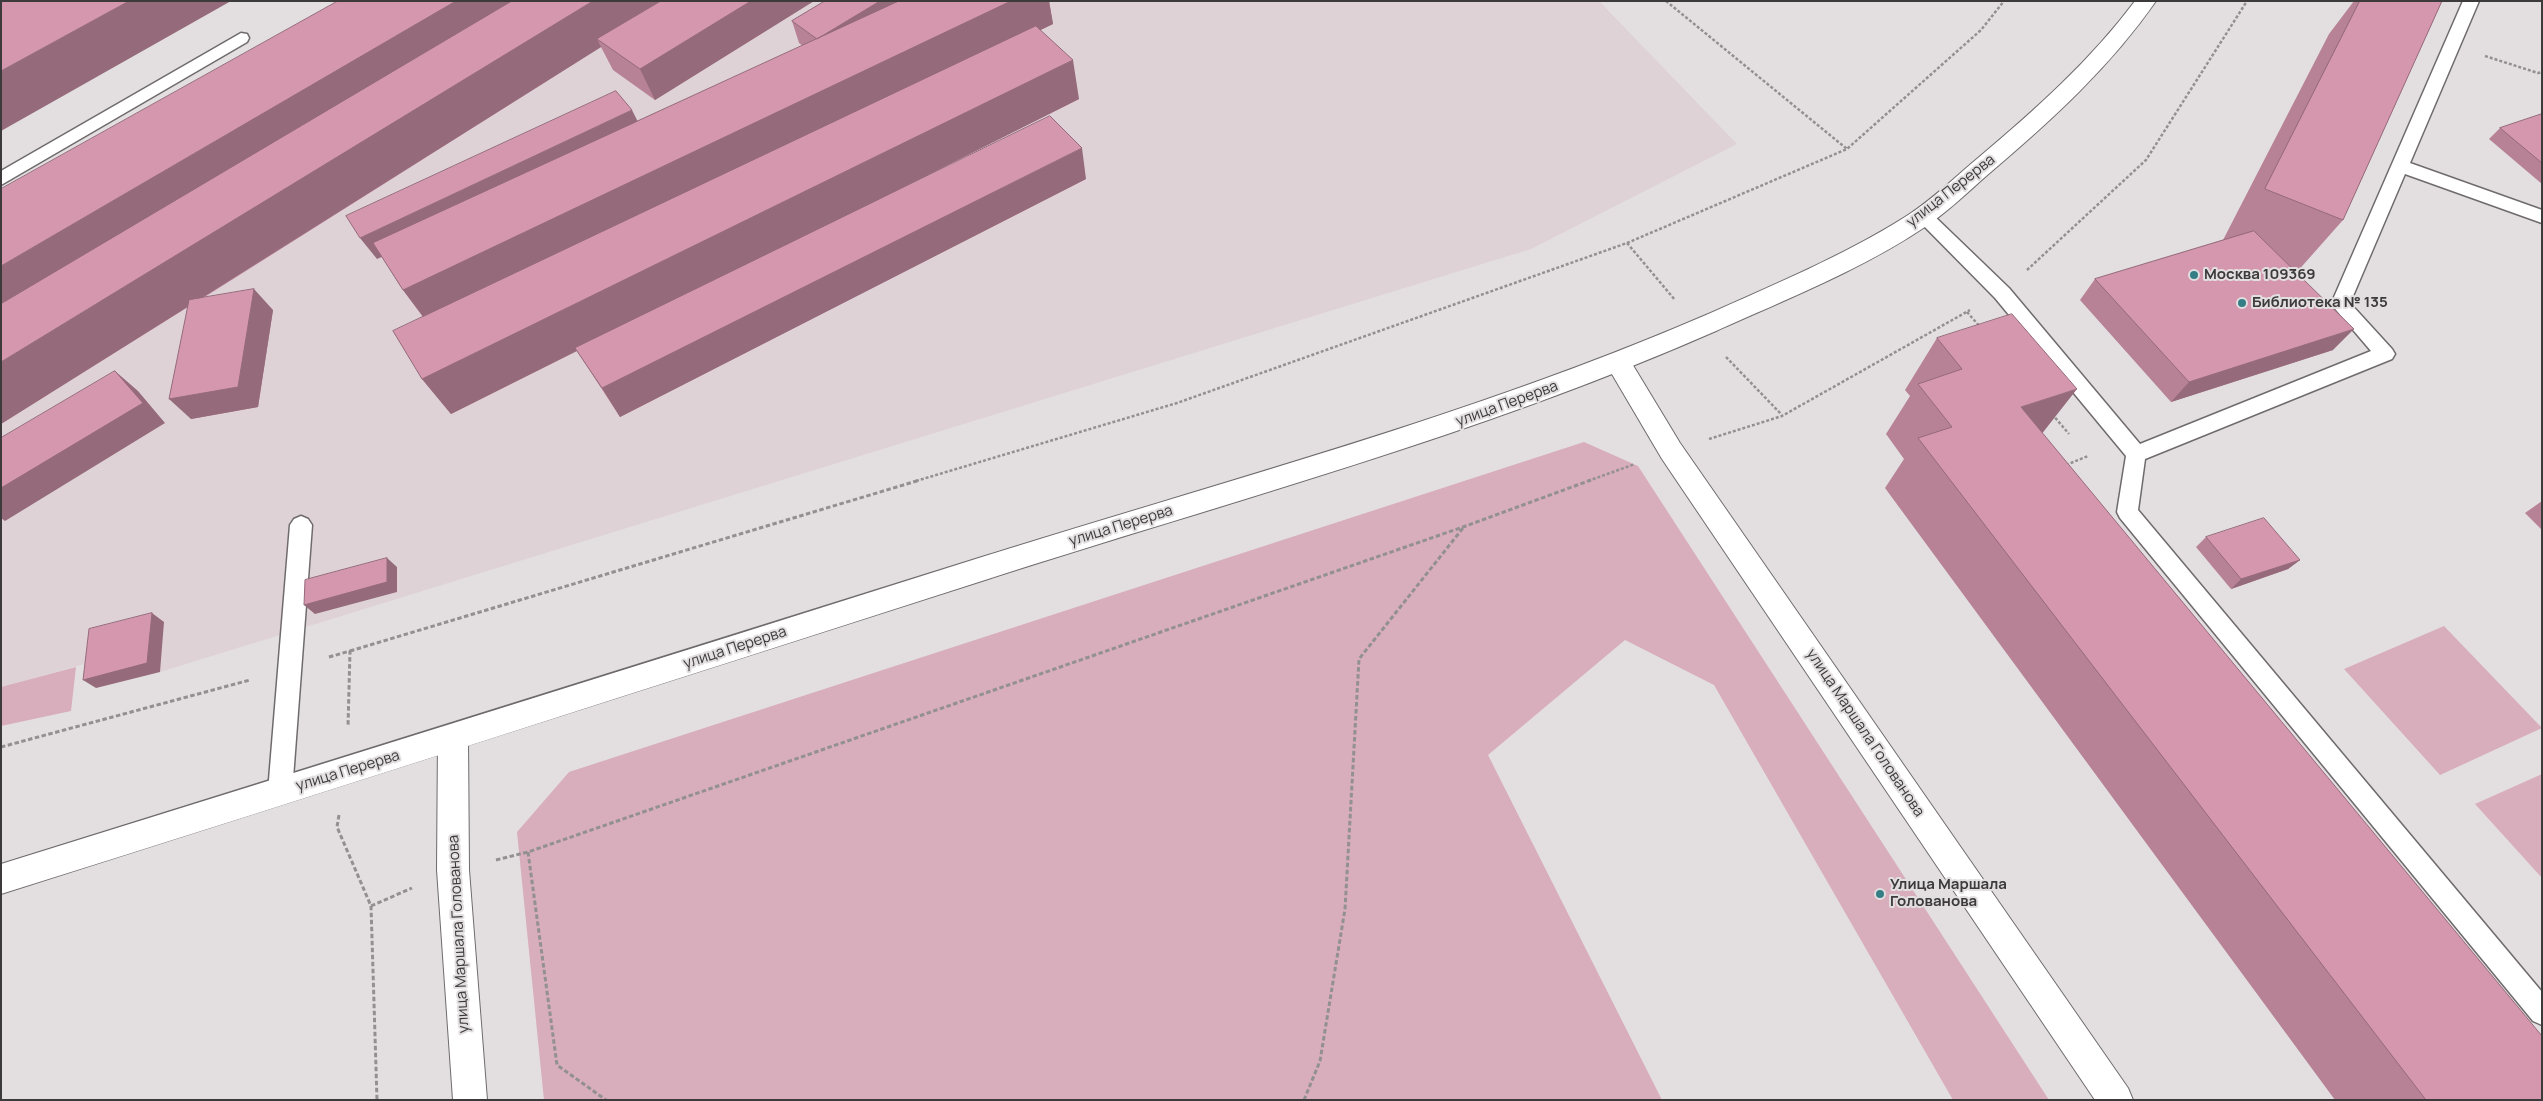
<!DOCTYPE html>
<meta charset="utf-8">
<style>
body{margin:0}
#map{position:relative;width:2543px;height:1101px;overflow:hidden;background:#e3dfe0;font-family:Manrope,sans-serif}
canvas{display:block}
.frame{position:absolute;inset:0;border:2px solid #3c3a3a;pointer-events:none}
</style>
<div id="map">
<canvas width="2543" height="1101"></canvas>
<div class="frame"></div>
</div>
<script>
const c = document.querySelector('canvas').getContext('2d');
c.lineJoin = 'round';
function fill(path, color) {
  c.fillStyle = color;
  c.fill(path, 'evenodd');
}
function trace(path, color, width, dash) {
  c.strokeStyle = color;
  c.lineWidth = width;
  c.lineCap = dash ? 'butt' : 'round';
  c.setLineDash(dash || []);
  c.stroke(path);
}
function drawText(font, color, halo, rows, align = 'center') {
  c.font = font + ' Manrope,sans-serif';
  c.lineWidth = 4;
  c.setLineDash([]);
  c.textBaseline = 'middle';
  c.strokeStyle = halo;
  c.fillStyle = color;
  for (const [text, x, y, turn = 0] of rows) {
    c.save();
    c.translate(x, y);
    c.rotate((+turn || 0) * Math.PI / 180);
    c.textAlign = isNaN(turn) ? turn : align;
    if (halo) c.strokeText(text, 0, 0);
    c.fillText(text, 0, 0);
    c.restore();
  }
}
const built = new Path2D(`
 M391 1H1599L1737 144 1531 249 160 672 96 688 99 660 1 687V220Z`);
const green = new Path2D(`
 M1584 442 1638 466 2049 1100H1953L1714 685 1625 640 1488 755 1662 1100H544L517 832 569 772Z
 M2444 626 2542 728 2440 775 2344 669Z
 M76 667 71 711 1 726V687Z
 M2542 774V878L2475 804Z`);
const pathFar1 = new Path2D(`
 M1666 1 1847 149
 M2485 56 2538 73 2542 72
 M1627 243 1675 300
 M2027 270 2146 160 2247 1
 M1967 312 1981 328
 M1726 357 1782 415
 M2052 414 2069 434
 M1709 439 1782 416 1970 310
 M2066 465 2088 456
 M916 481 1177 403 1627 243 1847 149 1981 30 2004 1
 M1588 481 1635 464`);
const path = new Path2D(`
 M350 651 920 480
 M329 657 350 651 348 727
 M1 747 250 680
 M339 815 337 827 371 906 377 1100
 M528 852 557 1065 606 1100
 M496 860 528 852 1463 527 1591 480
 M371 906 412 888
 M1304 1100 1320 1061 1345 909 1359 659 1463 528`);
const service = new Path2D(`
 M2463 1H2479L2410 163 2542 210V223L2405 174 2350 303 2392 349 2395 354 2392 359 2145 459 2138 510 2542 992V1025L2533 1021 2120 518 2117 512 2126 456 1995 298 1915 217 1918 212 1924 211 1930 212 2009 288 2140 444 2371 351 2331 304Z
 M241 33 247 34 249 38 247 42 1 185V171Z
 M301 516 308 519 312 525 292 792 288 800 280 803 272 800 268 792 290 525 294 519Z`);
const tertiary = new Path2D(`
 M1619 354 1628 357 1680 443 2128 1088 2133 1100H2095L1662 459 1606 364 1610 357Z
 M453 724 464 728 468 738 469 870 487 1100H453L437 870 438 738 442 728Z`);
const secondary = new Path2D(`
 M2135 1H2156C2110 67 2052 120 1992 171 1971 189 1951 209 1928 225 1863 269 1787 299 1716 331 1480 435 1230 501 985 580 658 685 330 791 1 894V864C329 762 657 660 985 556 1227 480 1472 416 1706 315 1773 285 1843 256 1905 217 1932 200 1954 178 1978 158 2035 110 2090 61 2135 1Z`);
const wall = new Path2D(`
 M338 1H814L655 100 613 70 601 47 203 298 273 310 258 407 191 419 188 307 1 424Z
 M825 1H1049L1053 24 1040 30 1079 99 877 201 1086 179 620 417 577 351 451 414 422 379 423 317 403 290 382 257 377 259 638 121 803 46 799 43 792 21Z
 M2354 1H2442L2343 220 2296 273 2333 350 2171 402 2080 300 2095 279 2223 240 2329 34Z
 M2542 114V184L2489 139 2500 128Z
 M1937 338 2042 433 2542 1100H2335L1885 488 1904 459 1886 434 1910 396 1905 390Z
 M2542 501V530L2525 513Z
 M2206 537 2300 560 2288 569 2231 589 2196 547Z`);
const shadedWall = new Path2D(`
 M129 1H231L1 131V71Z
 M456 1H545L1 327V266Z
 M593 1H675L597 39 601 47 1 424V362Z
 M751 1H814L655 100 640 69Z
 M880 1H924L817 39Z
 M1011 1H1049L1053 24 431 327 403 290Z
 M1073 60 1079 99 451 414 422 379Z
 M632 110 643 132 377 259 360 238Z
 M1082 148 1086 179 620 417 602 388Z
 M254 289 273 310 258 407 191 419 169 399Z
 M2354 329 2333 350 2171 402 2189 382Z
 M115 371 138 391 165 423 5 521 1 518V488Z
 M2077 389 2037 440 2021 407Z
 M387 558 397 567V592L315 614 304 605Z
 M2300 560 2288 569 2231 589 2241 579Z
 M152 613 164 622 160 672 96 688 83 680Z`);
const building = new Path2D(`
 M1 1H129L1 71Z
 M338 1H456L1 266V189Z
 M512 1H593L1 362V304Z
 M661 1H751L640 69 597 39Z
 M825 1H880L817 39 792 21Z
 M899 1H1011L403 290 373 243Z
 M2360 1H2442L2343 220 2265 189Z
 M1036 26 1073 60 422 379 393 331Z
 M616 91 632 110 360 238 346 216Z
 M2542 114V163L2500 128Z
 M1050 116 1082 148 602 388 575 348Z
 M2254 231 2354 329 2189 382 2095 279Z
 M254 289 238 387 169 399 189 300Z
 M2012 314 2077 389 2021 407 2542 1036V1100H2426L1918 438 1952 427 1918 384 1962 369 1937 338Z
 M115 371 143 403 1 488V438Z
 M2264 518 2300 560 2241 579 2206 537Z
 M387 558V582L304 605 305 580Z
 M152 613 147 663 83 680 89 629Z`);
const markers = [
 [2194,275,5,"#367e86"],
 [2242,303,5,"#367e86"],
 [1880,894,5,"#367e86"]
];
const streetNames = [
 ["улица Перерва",1951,191,-38],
 ["улица Перерва",1507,404,-20],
 ["улица Перерва",1121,526,-17],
 ["улица Перерва",735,648,-18],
 ["улица Маршала Голованова",1865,733,56],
 ["улица Перерва",348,771,-17],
 ["улица Маршала Голованова",459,934,-93]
];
const poiNames = [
 ["Москва 109369",2204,275],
 ["Библиотека № 135",2252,303],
 ["Улица Маршала",1890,885],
 ["Голованова",1890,902]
];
fill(built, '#dfd2d7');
fill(green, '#d8adbc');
trace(service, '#6f6b6c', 3);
trace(tertiary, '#6f6b6c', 2);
trace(secondary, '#6f6b6c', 2);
trace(pathFar1, '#939091', 2.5, [3, 2]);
trace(path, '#939091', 3, [4.5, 2.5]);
fill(service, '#fff');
fill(tertiary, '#fff');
fill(secondary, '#fff');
fill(wall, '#b78296');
fill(shadedWall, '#956a7a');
fill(building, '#d597ae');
trace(building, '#956a7a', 1);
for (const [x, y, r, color] of markers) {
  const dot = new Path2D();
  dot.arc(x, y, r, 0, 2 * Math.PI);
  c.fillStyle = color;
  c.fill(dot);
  trace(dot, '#e3dfe0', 2);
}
drawText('15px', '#3c3a3a', '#e3dfe0', streetNames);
drawText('bold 15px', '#3c3a3a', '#e3dfe0', poiNames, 'left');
</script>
